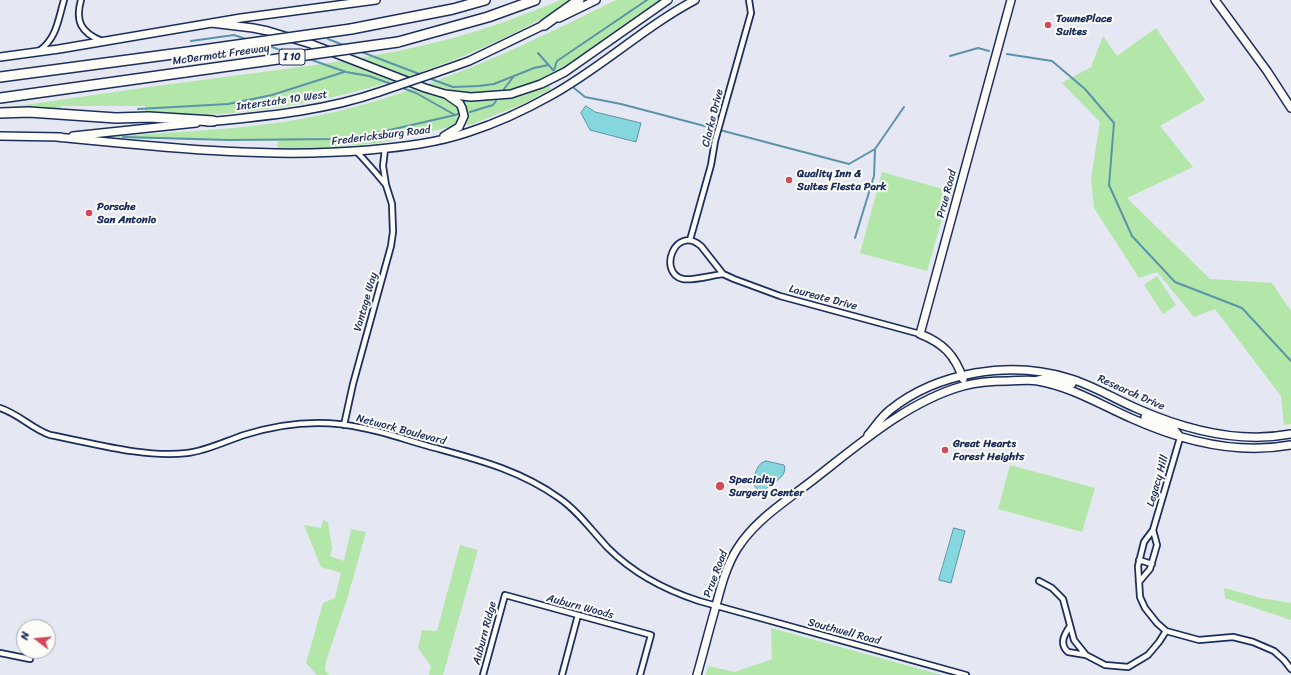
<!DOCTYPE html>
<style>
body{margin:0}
#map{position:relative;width:1291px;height:675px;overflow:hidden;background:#e5e7f2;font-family:Sriracha,sans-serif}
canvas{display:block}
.north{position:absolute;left:16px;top:619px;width:40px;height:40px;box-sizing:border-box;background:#fdfcf7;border:1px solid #a3aaba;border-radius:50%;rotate:286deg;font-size:11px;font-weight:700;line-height:16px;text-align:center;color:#1b2f5e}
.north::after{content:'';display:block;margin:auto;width:14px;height:18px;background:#d1495b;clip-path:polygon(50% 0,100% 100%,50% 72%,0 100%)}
</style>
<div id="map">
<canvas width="1291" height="675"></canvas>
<div class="north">N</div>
</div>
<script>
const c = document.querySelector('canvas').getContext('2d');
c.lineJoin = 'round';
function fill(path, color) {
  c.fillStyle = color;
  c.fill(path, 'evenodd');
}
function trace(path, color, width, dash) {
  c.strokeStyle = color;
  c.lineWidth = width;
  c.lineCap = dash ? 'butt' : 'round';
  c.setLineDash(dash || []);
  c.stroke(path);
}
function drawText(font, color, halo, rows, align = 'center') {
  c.font = font + ' Sriracha,sans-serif';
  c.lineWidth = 4;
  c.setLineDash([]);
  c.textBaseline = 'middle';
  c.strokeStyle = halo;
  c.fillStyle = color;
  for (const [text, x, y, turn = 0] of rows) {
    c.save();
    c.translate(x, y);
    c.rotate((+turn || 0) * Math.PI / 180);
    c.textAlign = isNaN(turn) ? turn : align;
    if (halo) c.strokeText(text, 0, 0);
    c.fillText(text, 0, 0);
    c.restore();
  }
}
const green = new Path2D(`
 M561 0H574C475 61 357 100 242 112 209 116 177 116 145 116V106H61L60 111 10 109 9 107C77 98 143 87 210 79 290 68 371 60 449 39 487 29 524 15 561 0Z
 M616 0H662L594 48 546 80 551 89 525 103 473 124 450 127 379 143 302 150 277 148 278 141 117 138 118 136C189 131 261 129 330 113 431 90 524 46 616 0Z
 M1156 28 1205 100 1160 126 1193 167 1127 198 1210 279 1272 283 1291 311V424L1284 425 1281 396 1215 309 1194 317 1157 272 1139 278 1094 208 1091 179 1100 122 1062 83 1091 67 1103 36 1117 56Z
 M882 172 950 191 927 271 860 253Z
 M1157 276 1176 305 1163 314 1144 285Z
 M1010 465 1095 488 1082 532 998 509Z
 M323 520 328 522 332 548 330 556 344 561 351 529 366 532 348 596 326 661 325 670 329 675H317L306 663 323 603 335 598 341 573 321 567 304 525 321 528Z
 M460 545 478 550 443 675H429L431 666 418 648 422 630 437 631Z
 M1224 588 1261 598 1291 603V620L1225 598Z
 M771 628 942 675H706L708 666 735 672 772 659Z`);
const water = new Path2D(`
 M586 106 595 112 641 123 636 142 590 130 581 113Z
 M766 461 784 465C789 476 770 485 763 491H759L753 484C755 475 756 463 766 461Z
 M954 528 965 531 951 583 939 580Z`);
const stream = new Path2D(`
 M328 39 346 46
 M191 41 234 35 249 40
 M266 45 292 54
 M359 51 422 75
 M538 53 553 70
 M1007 54 1052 61 1085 89 1114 123 1109 185 1132 236 1175 282 1242 308 1291 361
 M950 56 978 48 989 51
 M306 58 346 72 369 76 394 85
 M554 70 557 61 647 0
 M428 78 453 87 479 86 494 84 534 68 548 65
 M400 87 416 93 455 115 458 114
 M574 88 585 97 621 104 849 164 875 149 904 107
 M504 89 514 76
 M138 109 228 104 272 95 344 72
 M470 112 493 105 496 101
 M123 137 229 140 336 139 381 132 455 115
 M855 238 874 176 875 150`);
const street = new Path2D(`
 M81 0C75 21 81 33 102 41
 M39 51C57 38 58 20 64 0
 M356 151C367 162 376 173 386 185
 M690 240 711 165 715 141 751 13 749 0
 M723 274C713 275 692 281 683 279 657 273 675 224 701 246L723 274 734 279 780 296 920 334
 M0 408C19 414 32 429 50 435 93 443 143 458 187 453 206 451 226 441 244 435 282 423 324 419 363 428 385 432 406 440 428 446 475 459 518 469 559 498 578 511 592 531 608 548 634 574 665 590 699 601L966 675
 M344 425 353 384 391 246 393 232 392 204 386 185 383 166 385 149
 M1180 438 1153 530 1144 542 1138 566 1140 597 1145 608 1157 623 1166 631 1199 640 1233 637 1253 642 1274 651 1284 660 1291 669
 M1139 560 1152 564
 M1039 581 1052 588 1063 599 1074 640 1086 655 1105 665 1128 667 1148 655 1159 642 1166 631
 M1139 582 1150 569 1157 545 1153 530
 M1070 626C1064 635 1059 644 1068 652L1086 655
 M0 653 30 659
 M483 675 505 595 651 635 640 675
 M562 675 578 615`);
const secondary = new Path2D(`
 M559 18 596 0
 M211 23 253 28 268 31 311 44 425 88 445 94 471 97 511 94 541 84 565 72 668 0
 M0 57 59 49 241 18 376 0
 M435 73 469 61 548 23
 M208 122C266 116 324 111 379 92
 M0 136 61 137
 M73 136 196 123
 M444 136 459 127 464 116 462 108 460 104 447 95
 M56 137C160 147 265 159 369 150 402 147 437 143 469 132 497 123 525 110 550 96 601 68 644 27 695 0
 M963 379C955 355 943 343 920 334L1011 0
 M1038 380C1050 377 1060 381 1072 384
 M1145 417 1174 429 1180 437
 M868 435C875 427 881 417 890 410 937 372 1011 360 1068 378 1093 385 1114 399 1138 409 1186 430 1238 444 1291 434
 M697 675C703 654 708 634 714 613 720 591 725 568 737 549 755 520 786 501 813 480 857 446 908 401 963 386 977 382 993 381 1008 381 1018 381 1028 379 1038 381 1072 387 1101 405 1133 419 1182 441 1236 455 1291 445`);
const primary = new Path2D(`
 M1215 0 1267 71 1291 108`);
const highway = new Path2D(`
 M544 25 579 0
 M351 29 453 9 485 0
 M398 42 488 17 535 0
 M0 77 188 52
 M0 98 186 72
 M0 113 29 112 116 118 149 117 213 121`);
const secondaryBridge = new Path2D(`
 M379 92 435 73`);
const highwayBridge = new Path2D(`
 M188 52 351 29
 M186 72 398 42`);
const markers = [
 [1048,25,4,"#d1495b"],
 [789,180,4,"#d1495b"],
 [89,213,4,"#d1495b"],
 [945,450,4,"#d1495b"],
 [720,486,5,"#d1495b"]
];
const shields = [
 [292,57,26]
];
const shieldNames = [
 ["I 10",292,57]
];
const poiNames = [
 ["TownePlace",1056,19],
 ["Suites",1056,32],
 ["Quality Inn &",797,174],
 ["Suites Fiesta Park",797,187],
 ["Porsche",97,207],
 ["San Antonio",97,220],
 ["Great Hearts",953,444],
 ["Forest Heights",953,457],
 ["Specialty",729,480],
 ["Surgery Center",729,493]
];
const streetNames = [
 ["McDermott Freeway",221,55,-8],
 ["Interstate 10 West",282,101,-8],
 ["Clarke Drive",713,118,-76],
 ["Fredericksburg Road",381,136,-7],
 ["Prue Road",947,194,-75],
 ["Laureate Drive",823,298,15],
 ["Vantage Way",366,302,-74],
 ["Research Drive",1131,393,24],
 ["Network Boulevard",401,430,15],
 ["Legacy Hill",1158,481,-74],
 ["Prue Road",716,574,-69],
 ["Auburn Woods",580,607,15],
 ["Southwell Road",844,632,15],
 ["Auburn Ridge",485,633,-75]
];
fill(green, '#b2e7a9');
fill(water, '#85d7dd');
trace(water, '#5b94aa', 1);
trace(stream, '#5b94aa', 2);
trace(street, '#1b2f5e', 8);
trace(secondary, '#1b2f5e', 10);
trace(primary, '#1b2f5e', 10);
trace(highway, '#1b2f5e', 12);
trace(street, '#fdfcf7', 4.5);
trace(secondary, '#fdfcf7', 7);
trace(primary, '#fdfcf7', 7);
trace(highway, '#fdfcf7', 9);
trace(secondaryBridge, '#1b2f5e', 10, []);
trace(highwayBridge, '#1b2f5e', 12, []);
trace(secondaryBridge, '#fdfcf7', 7);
trace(highwayBridge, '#fdfcf7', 9);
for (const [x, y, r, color] of markers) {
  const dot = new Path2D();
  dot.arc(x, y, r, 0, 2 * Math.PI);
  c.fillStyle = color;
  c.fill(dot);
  trace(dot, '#fdfcf7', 1.5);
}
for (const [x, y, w] of shields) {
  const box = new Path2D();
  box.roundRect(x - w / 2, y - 8, w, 16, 3);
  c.fillStyle = '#fdfcf7';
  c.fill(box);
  trace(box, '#1b2f5e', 1);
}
drawText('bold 10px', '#1b2f5e', null, shieldNames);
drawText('bold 11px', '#1b2f5e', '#fdfcf7', poiNames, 'left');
drawText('11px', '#1b2f5e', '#fdfcf7', streetNames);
</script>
